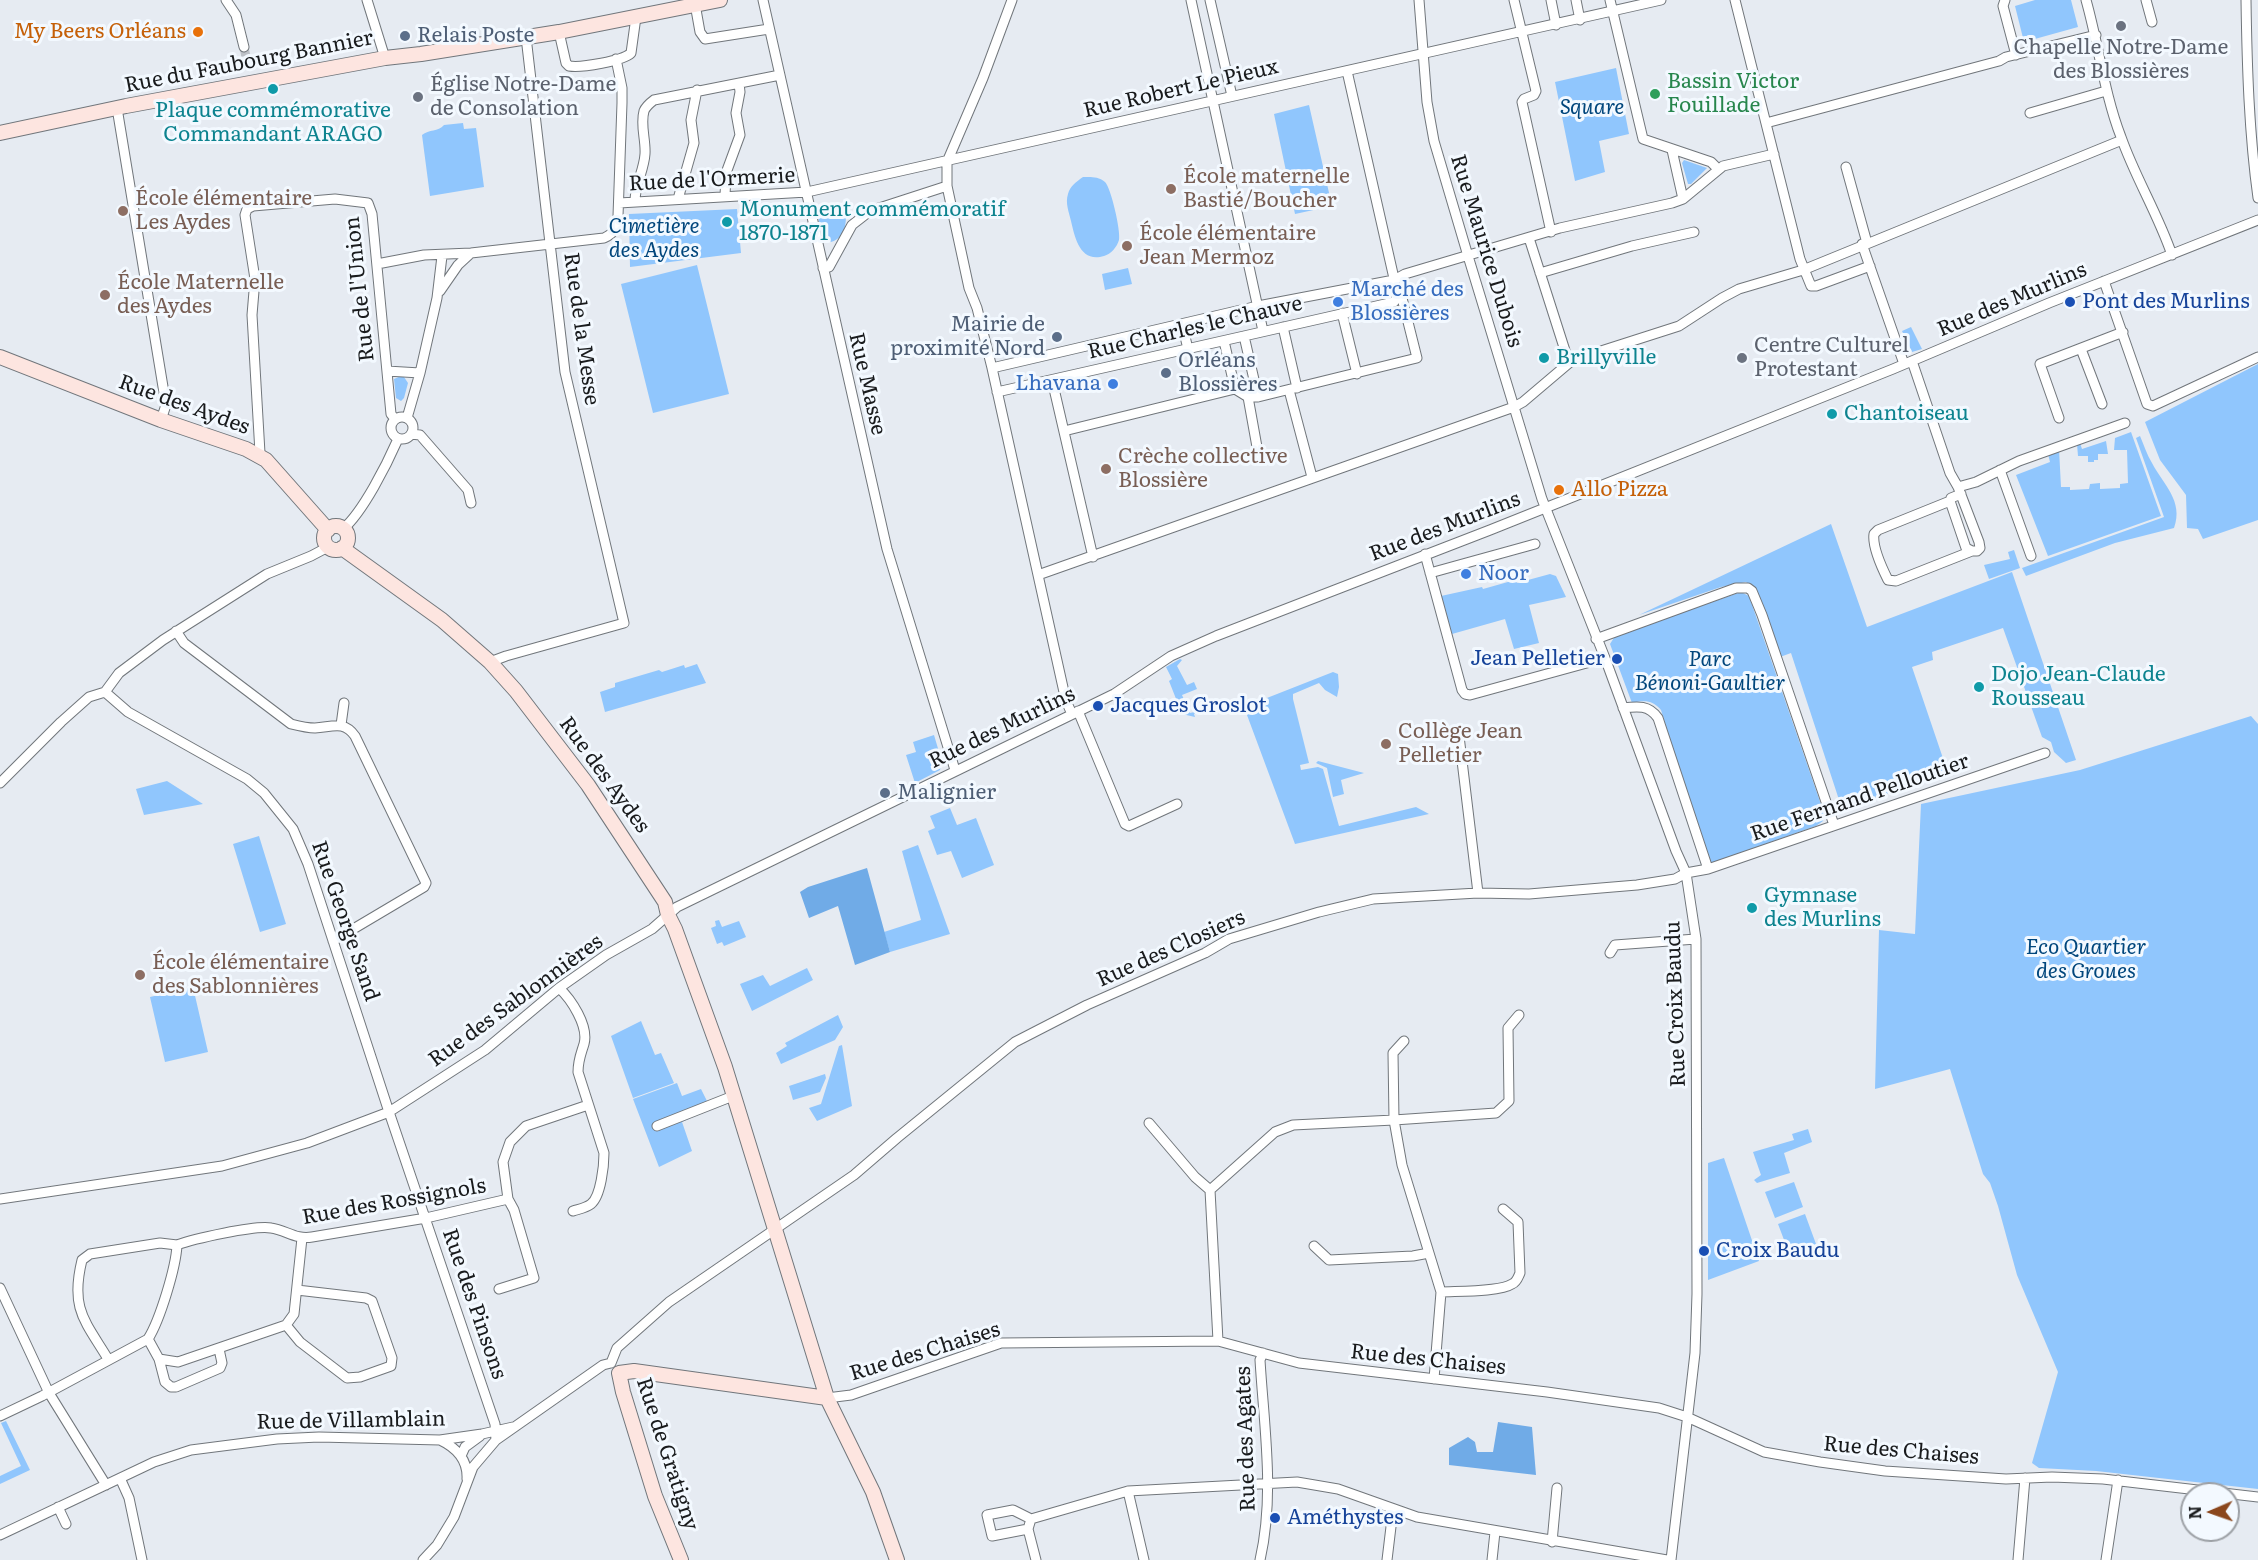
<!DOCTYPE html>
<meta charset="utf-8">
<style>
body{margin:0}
#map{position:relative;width:2258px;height:1560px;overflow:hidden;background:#e6ebf2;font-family:Literata,serif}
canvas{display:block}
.north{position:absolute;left:2180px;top:1482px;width:60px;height:60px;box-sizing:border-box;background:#f3f9ff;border:2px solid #9ca0a5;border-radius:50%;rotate:268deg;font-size:16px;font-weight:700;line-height:24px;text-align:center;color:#191b1d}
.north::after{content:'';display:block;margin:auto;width:21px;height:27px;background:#8b471d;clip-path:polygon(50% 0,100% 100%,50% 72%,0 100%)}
</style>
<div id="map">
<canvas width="2258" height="1560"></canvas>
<div class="north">N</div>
</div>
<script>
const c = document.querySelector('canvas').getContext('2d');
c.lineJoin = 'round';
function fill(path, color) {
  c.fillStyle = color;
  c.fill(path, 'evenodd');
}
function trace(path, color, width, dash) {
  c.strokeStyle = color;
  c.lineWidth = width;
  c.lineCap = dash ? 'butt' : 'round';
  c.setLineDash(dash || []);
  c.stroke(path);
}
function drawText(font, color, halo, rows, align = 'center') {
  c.font = font + ' Literata,serif';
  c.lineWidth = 6;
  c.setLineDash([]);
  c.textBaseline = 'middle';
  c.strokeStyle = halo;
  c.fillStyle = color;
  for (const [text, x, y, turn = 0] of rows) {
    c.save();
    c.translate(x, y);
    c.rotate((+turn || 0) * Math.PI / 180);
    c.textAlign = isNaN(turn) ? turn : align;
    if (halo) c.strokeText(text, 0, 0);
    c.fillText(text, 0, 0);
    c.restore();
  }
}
const green = new Path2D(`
 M2035 0H2071L2078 27 2024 42 2015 6Z
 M1616 68 1629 134 1599 141 1605 172 1575 181 1555 82Z
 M1309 105 1332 206 1295 214 1274 114Z
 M463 123 464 129 476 128 484 187 430 196 422 135C429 129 438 132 444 125Z
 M1684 160 1707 168 1691 184H1688L1682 163Z
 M1083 177C1090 177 1098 176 1105 182 1111 188 1121 231 1119 240 1117 247 1111 254 1104 256 1080 263 1075 238 1071 221 1069 212 1065 203 1068 194 1070 186 1076 182 1083 177Z
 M828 204 846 205C846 219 848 237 831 242L823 238 816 209 817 206Z
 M737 209 741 253 630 267 629 214Z
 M697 265 729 394 653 413 621 284Z
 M1128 268 1132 284 1105 290 1102 274Z
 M1911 327 1922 349 1912 352 1902 331Z
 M2258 364V520L2203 539 2198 529 2187 528 2186 495 2160 460 2145 422Z
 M401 376 404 377 408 383 404 398 401 401 396 398 394 379Z
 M2131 432 2161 516 2048 556 2016 475 2050 462 2048 454 2059 449 2061 487H2070V490L2089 489 2090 484 2100 483V489L2120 488V484L2128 483 2127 450H2114L2115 438Z
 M2140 436C2144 445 2147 455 2152 463 2163 484 2184 501 2174 528L2115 543 2026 576 2022 568 2164 517 2136 438Z
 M2106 441 2108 454H2098V460H2094V462H2088V456H2078L2077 444 2080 443 2082 449Z
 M1831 524 1867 627 2012 572 2076 760 2066 763 2054 752 2051 742 2042 737 2003 628 1932 652 1933 660 1912 667 1948 773 1842 809 1791 653 1780 657 1758 593 1746 582 1721 587 1639 615Z
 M2014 550 2020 568 1989 579 1984 565 2010 559 2008 552Z
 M1550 574 1556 576 1566 597 1529 605 1539 643 1514 649 1505 619 1452 634 1441 596 1482 587 1483 589 1515 580 1517 583Z
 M1741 592 1749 596 1825 816 1823 821 1816 826 1709 864 1661 710C1653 700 1644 700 1632 703L1610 644 1615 636Z
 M1180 659 1182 660 1177 666 1187 685 1194 682 1197 689 1182 695 1190 713 1199 711 1194 714 1195 717 1182 714 1169 681 1172 679 1166 667Z
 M697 664 706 683 605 712 600 692 615 687V683L659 670 662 672 684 665 685 668Z
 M1333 672 1338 674 1339 687 1337 697 1325 690 1319 683 1293 694V699L1309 763 1300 765 1301 770 1318 767 1323 769 1339 826 1416 807 1429 814 1295 844 1244 707Z
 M2251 716 2258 724V1489L2096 1471 2039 1468 2032 1463 2058 1372 2017 1275 1998 1206 1990 1183 1983 1174 1950 1069 1875 1089 1879 930 1915 934 1921 804 2080 770Z
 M934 735 942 762 940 770 915 783 906 755 916 752 913 742Z
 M1318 761 1364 773 1341 780 1344 794 1333 797 1327 768 1316 763Z
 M167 781 203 804 144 815 136 789Z
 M950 808 957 825 976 818 994 865 962 878 951 851 937 855 928 831 935 828 930 816Z
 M259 836 286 924 260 932 233 844Z
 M918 845 950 934 890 952 884 932 921 920 902 851Z
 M719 920 722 927 739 921 746 937 724 946 722 942 717 944 711 928 716 926 715 921Z
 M807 968 813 980 752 1011 740 984 763 975 770 986Z
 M193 987 208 1052 165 1062 150 997Z
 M838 1015 843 1027 835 1040 781 1064 776 1053 787 1046 785 1043Z
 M641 1021 655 1055 661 1053 674 1083 633 1098 611 1036Z
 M842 1045 852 1106 817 1121 809 1108 821 1104 839 1046Z
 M825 1074 826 1078 820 1092 793 1100 789 1086Z
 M677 1083 682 1096 701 1089 708 1103 703 1112 682 1122 692 1151 659 1167 633 1099Z
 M1808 1129 1812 1142 1784 1153 1790 1173 1757 1183 1754 1180 1761 1175 1753 1152 1794 1140 1792 1134Z
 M1724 1158 1759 1261 1708 1280V1163Z
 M1794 1182 1803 1207 1775 1218 1765 1192Z
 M1805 1214 1816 1244 1789 1253 1778 1224Z
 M6 1421 30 1470 0 1484V1476L21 1466 1 1423Z`);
const forest = new Path2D(`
 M867 868 890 952 855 965 838 906 809 918 800 892 808 887Z
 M1498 1422 1532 1427 1536 1475 1449 1465V1448L1468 1437 1475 1442 1477 1452H1493Z`);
const streetTunnel = new Path2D(`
 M244 47 249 72`);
const street = new Path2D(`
 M226 0 236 15 244 47
 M367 0 385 58
 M763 0 887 549 955 770
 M1012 0 983 78 947 162V186L969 288 977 308 992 368 1066 701 1072 714
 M1191 0 1263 331
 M1210 0 1232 96
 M1419 0 1427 102 1434 141 1468 256 1542 499 1605 658 1676 851 1686 873 1696 939 1697 1294 1695 1353 1671 1560
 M1514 0 1536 91 1534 95 1524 99 1522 102 1551 232
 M1551 0 1556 25
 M1576 0 1580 20
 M1610 0 1643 139 1711 162 1718 169
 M1735 0 1800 259 1811 286H1816L1870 266
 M2005 0 2003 6 2016 55
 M2086 0C2099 46 2104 93 2121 137 2135 177 2158 214 2172 255
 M2146 0 2152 22
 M2246 0C2247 66 2249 133 2258 198
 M695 4 700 32 705 39 769 29
 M559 32 566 63 569 66C581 68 623 61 631 53L636 17
 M117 108 166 405 161 420
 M2030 113 2106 91
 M1766 123 1999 61 2006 57 2096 35
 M1672 150 1683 199
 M1846 167 1867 243
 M725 196 726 173 740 135 736 113 740 92 739 83
 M678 199 694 143 691 120 697 90
 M635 201C635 185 644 170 645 154 646 140 640 125 644 111 646 106 650 103 654 100L780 75
 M619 203 807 192 1661 0
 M1529 238 1569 363
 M1862 244 1904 364
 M377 264 424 255 471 253 604 238C615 233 617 227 618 216L622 103V88L616 59
 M823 268 829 267 852 225 870 211 947 186
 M1540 273 1632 246 1694 232
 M2104 281 2147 404 2153 406 2258 357
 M440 291 458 265 471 253
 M1342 313 1357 374
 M1182 324 1188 349
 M1283 327 1297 388
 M1244 336 1258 397
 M1224 341 1235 389
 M2081 349 2102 404
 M1912 361 1950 473 1958 487 1976 482 2019 461 2125 423
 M992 368 1258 306 1394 280 1405 274 1560 228 1672 203 1683 199 1723 166 1774 154
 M387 371 420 373
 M1052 380 1093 557
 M1289 390 1312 477
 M997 392 1394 302 1398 296
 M1248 397 1259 458
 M391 428a11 11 0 1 1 22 0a11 11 0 1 1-22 0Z
 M407 418 420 373 437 298 442 256
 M2059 418 2040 364 2123 332
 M1064 431 1235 389 1248 397H1258L1417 358 1402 298 1398 296 1347 71
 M411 434 420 435 468 490 471 503
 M257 457 260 453 252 315 255 279 245 215 247 209 253 206 335 199 368 203 372 214 391 414 395 419
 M2000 470 2031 556
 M1958 487 1979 542 1980 548 1977 551H1972L1966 548 1950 501 1951 498 1961 494
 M1950 501 1878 530 1874 534C1872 547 1882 568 1888 580L1896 581 1972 551
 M343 529C363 512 387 464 398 439
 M1425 554 1462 690 1465 694 1470 695 1605 658
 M1430 573 1535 544
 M1038 575 1514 407 1523 402 1569 363 1576 359 1679 326 1722 298 1739 289 1803 270 2122 140
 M176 631 184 643 291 724C299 726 307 728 315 728 332 727 344 720 355 736L426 883 424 887 333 941
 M1596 639 1736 588H1748L1752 591 1762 615 1834 825
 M490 662 506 656 624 623 565 372 526 37
 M105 692 128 712 247 779 264 793 293 829 308 864 389 1112 495 1424 496 1440
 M1623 708C1638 706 1649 705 1658 718L1708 869
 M1078 711 1125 824 1129 826 1177 804
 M341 725 344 703
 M1459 736 1478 893
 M0 783 61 722 89 697 105 692 119 673 163 640 267 574 311 556 328 547
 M1610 953 1615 945 1696 939
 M559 988C571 999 589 1026 584 1044 581 1054 578 1060 578 1072L604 1153C604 1165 601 1196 591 1204 586 1208 579 1209 573 1211
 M1404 1041 1393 1053 1394 1120 1496 1113 1509 1101 1508 1028 1519 1015
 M1149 1123 1195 1177 1210 1190
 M657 1126 733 1096
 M0 1199 222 1166 307 1143 389 1112 485 1050 559 988 606 955 652 929 677 907 1114 694 1171 656 1216 636 1490 530 1893 369 2049 303 2258 220
 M1314 1246 1329 1260 1413 1256 1429 1253
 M0 1288 49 1393 106 1485
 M499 1289 534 1278 514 1210 508 1199 503 1162 510 1142 526 1126 588 1105
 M1441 1292C1457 1291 1500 1292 1512 1284 1517 1282 1518 1277 1520 1273L1518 1222 1503 1209
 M286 1325 300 1342 347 1378 360 1377 391 1366 392 1358 372 1301 366 1298 297 1290
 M148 1339 159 1359 178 1362 286 1325 294 1314 302 1238
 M1218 1341 1210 1190 1275 1132 1293 1125 1394 1120 1402 1165 1441 1292 1434 1379
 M108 1359C85 1321 70 1309 82 1260L90 1254 160 1243 177 1245
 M159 1359 165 1382 171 1387H176L220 1368 222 1363 219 1349
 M611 1363 617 1348 669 1302 854 1175 897 1138 1015 1042 1087 1005 1205 953 1229 939 1319 912 1373 899 1478 893 1529 894 1637 885 1675 879 1686 873 1708 869 2045 753
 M827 1398 851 1395 1001 1343 1218 1341 1299 1363 1547 1392 1659 1408 1687 1417 1764 1452 1820 1462 1885 1471 2006 1479 2052 1477 2103 1479 2258 1497
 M0 1416 42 1396 148 1339C160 1320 176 1267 177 1245 193 1239 255 1225 271 1228 286 1230 296 1240 312 1237L426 1218 508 1199
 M440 1440C457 1448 468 1460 467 1479
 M461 1456 465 1447 480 1436
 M120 1478 129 1498 142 1560
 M1128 1491 1144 1560
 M58 1507 66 1524
 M1028 1529 1031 1519 1128 1491 1297 1482 1338 1489 1417 1517 1667 1560
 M1028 1529 992 1536 987 1515 1013 1510 1031 1519
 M1028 1529 1036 1560
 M0 1535 154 1462 191 1450 277 1439 319 1437 440 1440 482 1434 513 1427
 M1552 1542 1557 1488
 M423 1560 437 1545 454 1517 473 1467 496 1440 603 1365 611 1363
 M1260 1560C1275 1494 1264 1427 1260 1360L1263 1353
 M1387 1560 1393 1510
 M1492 1560 1495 1532
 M2018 1560 2025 1478
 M2106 1560 2118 1480`);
const secondary = new Path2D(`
 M0 133 126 106 385 58 421 54 559 32 720 0
 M0 357 161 420 246 449 266 460 328 530
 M324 538a12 12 0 1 1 24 0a12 12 0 1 1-24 0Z
 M342 548 442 620 490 662 516 691 588 785 665 902 668 915 675 929 725 1067 827 1398 873 1492 897 1560
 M681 1560 655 1496 623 1392 619 1373 634 1371 827 1398`);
const markers = [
 [2121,26,6,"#6b7280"],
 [198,32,6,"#e8710a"],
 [405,36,6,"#5c6f8a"],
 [273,89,6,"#0f9aa8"],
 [1655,94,6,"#2e9e5b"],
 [418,97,6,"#6b7280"],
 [1171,189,6,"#8d6e63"],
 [123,211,6,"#8d6e63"],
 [727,222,6,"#0f9aa8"],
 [1127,246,6,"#8d6e63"],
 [105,295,6,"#8d6e63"],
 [1338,302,6,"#3f7fe0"],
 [2070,302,6,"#1a4fb4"],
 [1057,337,6,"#5c6f8a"],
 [1544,358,6,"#0f9aa8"],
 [1742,358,6,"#6b7280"],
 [1166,373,6,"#5c6f8a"],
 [1113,384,6,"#3f7fe0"],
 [1832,414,6,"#0f9aa8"],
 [1106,469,6,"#8d6e63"],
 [1559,490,6,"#e8710a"],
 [1466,574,6,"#3f7fe0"],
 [1617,659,6,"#1a4fb4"],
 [1979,687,6,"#0f9aa8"],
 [1098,706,6,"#1a4fb4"],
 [1386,744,6,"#8d6e63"],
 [885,793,6,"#5c6f8a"],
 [1752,908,6,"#0f9aa8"],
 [140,975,6,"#8d6e63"],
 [1704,1251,6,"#1a4fb4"],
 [1275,1518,6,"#1a4fb4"]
];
const foodNames = [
 ["My Beers Orléans",186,32],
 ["Allo Pizza",1571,490,"left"]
];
const serviceNames = [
 ["Relais Poste",417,36],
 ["Mairie de",1045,325,"right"],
 ["proximité Nord",1045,349,"right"],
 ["Orléans",1178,361],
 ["Blossières",1178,385],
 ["Malignier",897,793]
];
const worshipNames = [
 ["Chapelle Notre-Dame",2121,48,"center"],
 ["des Blossières",2121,72,"center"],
 ["Église Notre-Dame",430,85],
 ["de Consolation",430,109],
 ["Centre Culturel",1754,346],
 ["Protestant",1754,370]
];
const streetNames = [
 ["Rue du Faubourg Bannier",249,62,-11],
 ["Rue Robert Le Pieux",1181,89,-13],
 ["Rue de l'Ormerie",712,180,-3],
 ["Rue Maurice Dubois",1486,251,73],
 ["Rue de l'Union",360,289,-96],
 ["Rue des Murlins",2012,300,-23],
 ["Rue Charles le Chauve",1195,328,-13],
 ["Rue de la Messe",581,329,82],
 ["Rue Masse",867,384,77],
 ["Rue des Aydes",184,405,20],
 ["Rue des Murlins",1445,527,-21],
 ["Rue des Murlins",1002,728,-26],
 ["Rue des Aydes",604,775,54],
 ["Rue Fernand Pelloutier",1860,798,-19],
 ["Rue George Sand",345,921,71],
 ["Rue des Closiers",1171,949,-24],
 ["Rue des Sablonnières",516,1001,-36],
 ["Rue Croix Baudu",1676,1004,-92],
 ["Rue des Rossignols",394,1202,-10],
 ["Rue des Pinsons",474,1304,71],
 ["Rue des Chaises",925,1352,-17],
 ["Rue des Chaises",1428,1360,6],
 ["Rue de Villamblain",351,1421,-1],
 ["Rue des Agates",1246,1439,-92],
 ["Rue des Chaises",1901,1451,5],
 ["Rue de Gratigny",667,1454,72]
];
const leisureNames = [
 ["Bassin Victor",1667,82],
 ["Fouillade",1667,106]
];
const parkNames = [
 ["Square",1592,108],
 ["Cimetière",654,227],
 ["des Aydes",654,251],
 ["Parc",1710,660],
 ["Bénoni-Gaultier",1710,684],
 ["Eco Quartier",2086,948],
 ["des Groues",2086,972]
];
const cultureNames = [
 ["Plaque commémorative",273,111,"center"],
 ["Commandant ARAGO",273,135,"center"],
 ["Monument commémoratif",739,210],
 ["1870-1871",739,234],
 ["Brillyville",1556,358],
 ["Chantoiseau",1844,414],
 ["Dojo Jean-Claude",1991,675],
 ["Rousseau",1991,699],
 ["Gymnase",1764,896],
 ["des Murlins",1764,920]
];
const educationNames = [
 ["École maternelle",1183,177],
 ["Bastié/Boucher",1183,201],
 ["École élémentaire",135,199],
 ["Les Aydes",135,223],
 ["École élémentaire",1139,234],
 ["Jean Mermoz",1139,258],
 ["École Maternelle",117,283],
 ["des Aydes",117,307],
 ["Crèche collective",1118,457],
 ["Blossière",1118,481],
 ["Collège Jean",1398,732],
 ["Pelletier",1398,756],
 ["École élémentaire",152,963],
 ["des Sablonnières",152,987]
];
const shopNames = [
 ["Marché des",1350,290],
 ["Blossières",1350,314],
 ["Lhavana",1101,384,"right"],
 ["Noor",1478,574]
];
const transitNames = [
 ["Pont des Murlins",2082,302],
 ["Jean Pelletier",1605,659,"right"],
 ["Jacques Groslot",1110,706],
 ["Croix Baudu",1716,1251],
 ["Améthystes",1287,1518]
];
fill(green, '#90c6fd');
fill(forest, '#70abe7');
trace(streetTunnel, '#bdc1c7', 9, [9, 4.5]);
trace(street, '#71767b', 11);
trace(secondary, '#71767b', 16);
trace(street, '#fff', 9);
trace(secondary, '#fde5e0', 14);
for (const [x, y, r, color] of markers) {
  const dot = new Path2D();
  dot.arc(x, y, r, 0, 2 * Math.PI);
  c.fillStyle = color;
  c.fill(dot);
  trace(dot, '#f3f9ff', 2);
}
drawText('21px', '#c56008', '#f3f9ff', foodNames, 'right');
drawText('21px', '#4e5e75', '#f3f9ff', serviceNames, 'left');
drawText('21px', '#5b616d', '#f3f9ff', worshipNames, 'left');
drawText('21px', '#191b1d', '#f3f9ff', streetNames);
drawText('21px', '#27864d', '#f3f9ff', leisureNames, 'left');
drawText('italic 21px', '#00467c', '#f3f9ff', parkNames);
drawText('21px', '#0d838f', '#f3f9ff', cultureNames, 'left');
drawText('21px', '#785e54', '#f3f9ff', educationNames, 'left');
drawText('21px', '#366cbe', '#f3f9ff', shopNames, 'left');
drawText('21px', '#164399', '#f3f9ff', transitNames, 'left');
</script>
